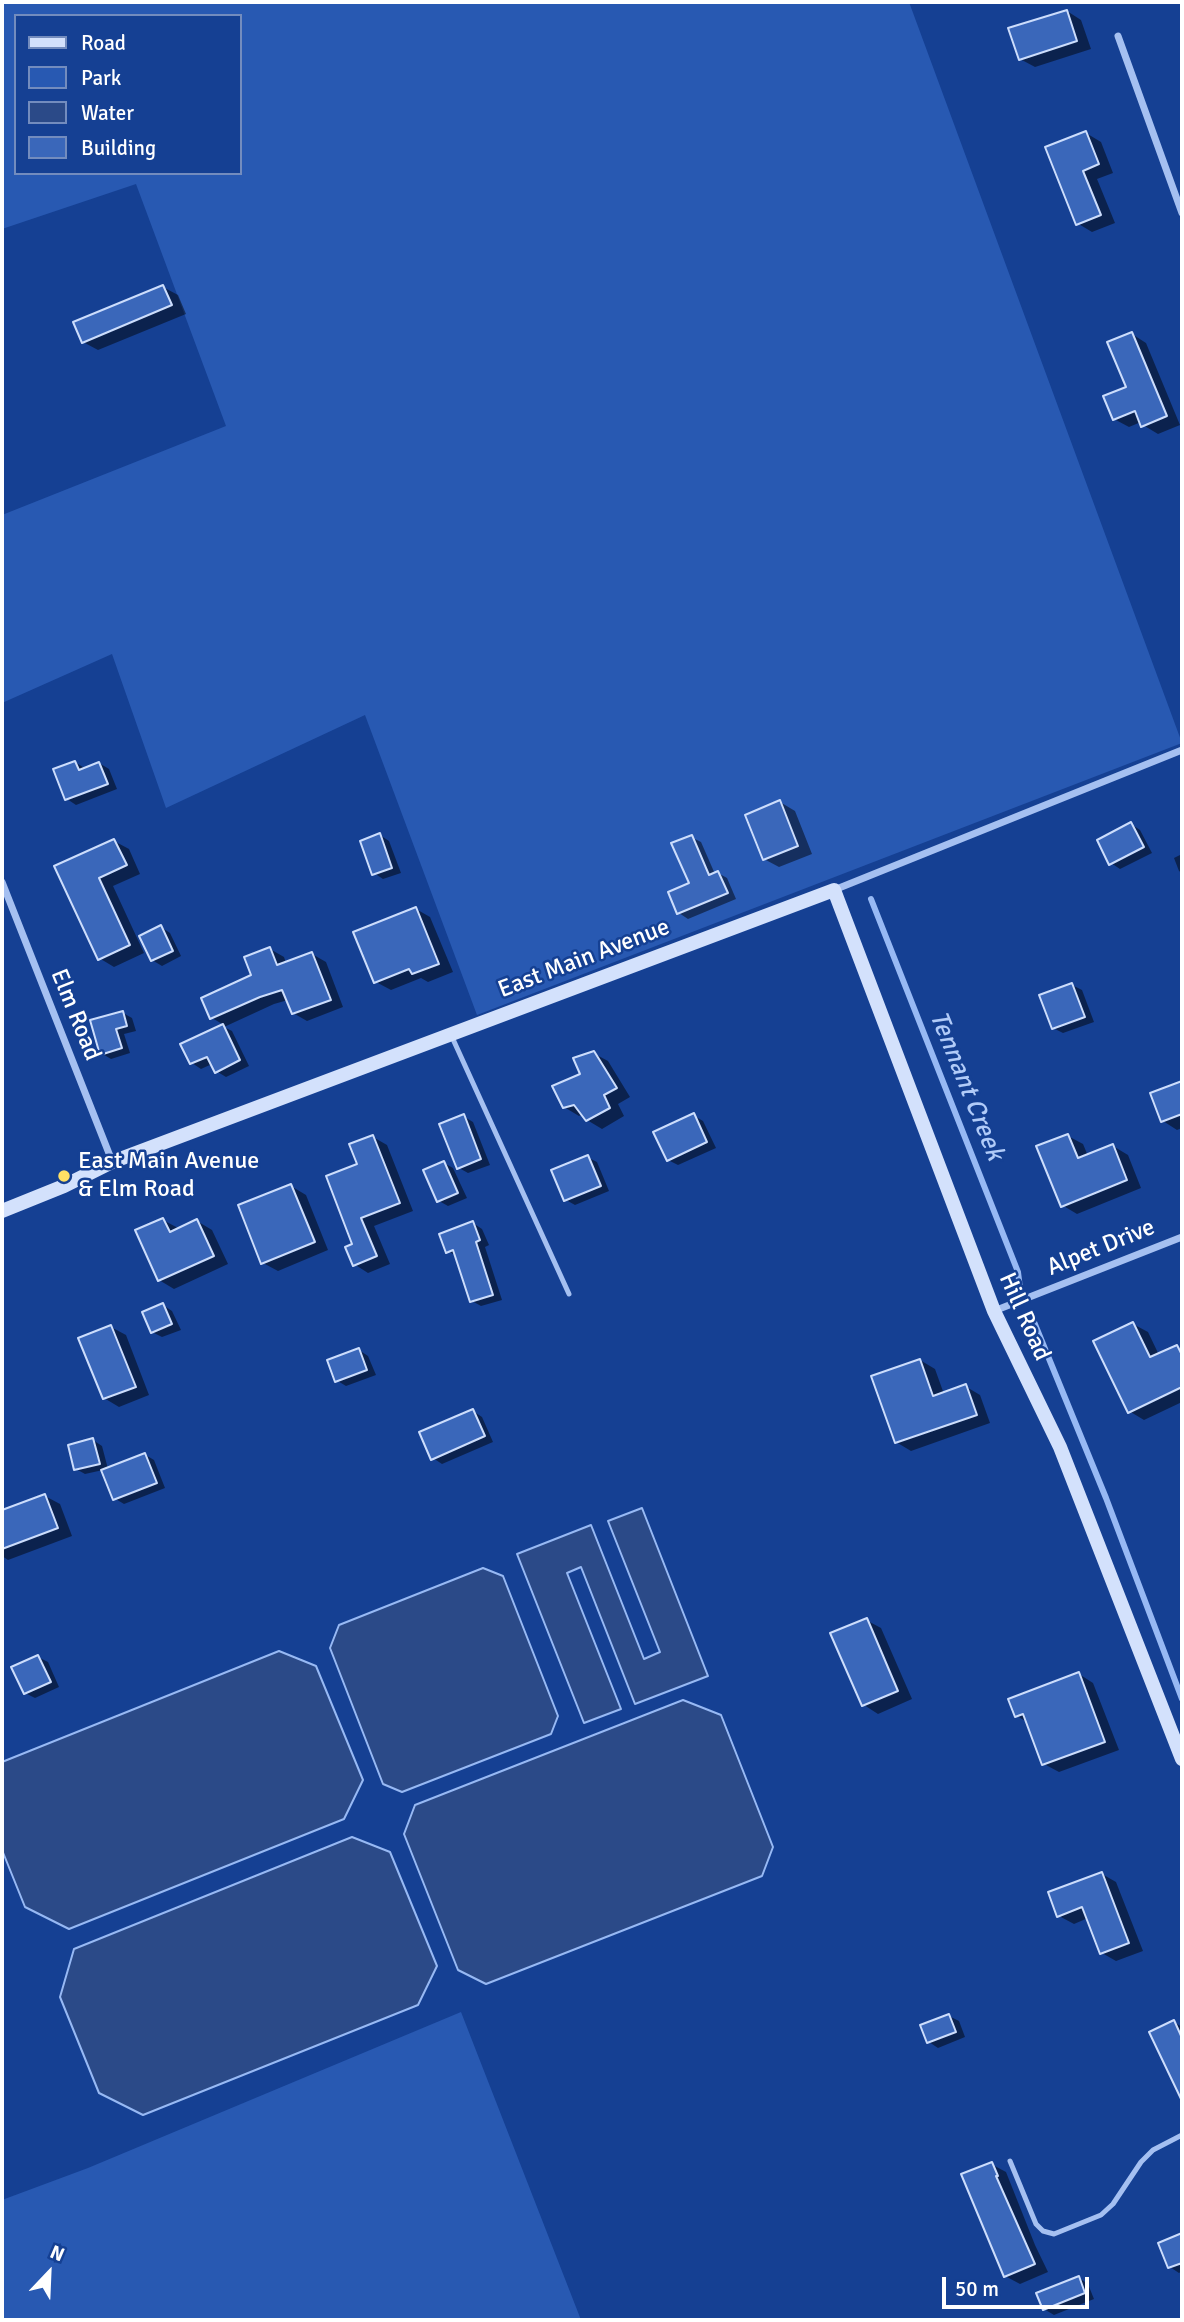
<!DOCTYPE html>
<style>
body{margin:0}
#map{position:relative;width:1184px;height:2322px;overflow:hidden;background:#154093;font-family:Signika,sans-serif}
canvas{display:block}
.frame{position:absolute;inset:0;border:4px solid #fff;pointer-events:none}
.legend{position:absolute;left:14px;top:14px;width:228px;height:161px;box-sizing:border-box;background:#154093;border:2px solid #738cbe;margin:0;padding:9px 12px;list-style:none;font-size:21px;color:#fff}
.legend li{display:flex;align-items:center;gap:14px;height:35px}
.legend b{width:35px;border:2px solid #738cbe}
.north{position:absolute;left:14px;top:2238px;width:70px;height:70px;-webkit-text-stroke:5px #154093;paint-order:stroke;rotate:23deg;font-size:19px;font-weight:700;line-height:28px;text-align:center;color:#fff}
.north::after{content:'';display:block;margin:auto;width:24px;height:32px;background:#fff;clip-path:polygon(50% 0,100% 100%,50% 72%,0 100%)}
.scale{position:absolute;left:942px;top:2277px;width:147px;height:32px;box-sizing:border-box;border:4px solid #fff;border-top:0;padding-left:9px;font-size:21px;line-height:24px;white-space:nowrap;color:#fff;-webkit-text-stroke:5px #154093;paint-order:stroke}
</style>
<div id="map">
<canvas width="1184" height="2322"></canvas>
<div class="frame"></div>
<ul class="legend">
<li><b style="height:9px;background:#d3e1fc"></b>Road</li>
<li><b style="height:19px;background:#2859b2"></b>Park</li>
<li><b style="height:19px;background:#2b4a88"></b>Water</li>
<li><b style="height:19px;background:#3a67ba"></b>Building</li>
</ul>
<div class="north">N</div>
<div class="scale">50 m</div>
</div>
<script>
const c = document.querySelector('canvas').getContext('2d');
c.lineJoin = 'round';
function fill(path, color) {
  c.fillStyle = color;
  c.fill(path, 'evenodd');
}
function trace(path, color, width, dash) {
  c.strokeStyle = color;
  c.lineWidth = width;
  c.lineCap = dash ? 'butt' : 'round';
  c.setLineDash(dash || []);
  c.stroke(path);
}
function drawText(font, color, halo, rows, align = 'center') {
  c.font = font + ' Signika,sans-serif';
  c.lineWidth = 5;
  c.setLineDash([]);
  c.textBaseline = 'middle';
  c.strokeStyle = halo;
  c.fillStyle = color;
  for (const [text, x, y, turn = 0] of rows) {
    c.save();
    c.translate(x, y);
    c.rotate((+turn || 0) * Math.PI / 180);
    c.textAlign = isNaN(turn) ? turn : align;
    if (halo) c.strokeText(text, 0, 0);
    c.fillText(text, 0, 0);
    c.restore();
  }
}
const green = new Path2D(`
 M2 2H909L1182 743 477 1015 365 715 166 808 112 654 2 703V515L226 426 136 184 2 229ZM16 16H240V173H16Z
 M461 2012 581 2320H2V2200L88 2168Z`);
const water = new Path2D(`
 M642 1508 708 1676 635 1704 581 1567 567 1573 621 1709 584 1723 517 1554 591 1525 644 1659 660 1652 608 1521Z
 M483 1568 503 1576 558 1716 551 1734 402 1792 383 1784 330 1648 339 1625Z
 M279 1651 316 1666 363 1780 344 1819 69 1929 25 1907 2 1850V1762Z
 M683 1700 721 1715 773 1847 762 1876 486 1984 458 1970 404 1834 415 1805Z
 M352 1837 390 1852 437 1966 418 2005 143 2115 99 2093 60 1997 74 1949Z`);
const shadow = new Path2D(`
 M1067 11 1081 20 1091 49 1035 67 1020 59Z
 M1086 133 1101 142 1113 173 1097 179 1115 223 1092 232 1077 223Z
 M163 287 178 295 186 314 98 350 83 342Z
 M1132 334 1146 343 1180 425 1158 434 1143 425 1141 422 1129 427 1114 419 1128 388Z
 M75 762 86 769 99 763 109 769 117 789 76 805 67 799Z
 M780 802 795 811 812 854 779 867 764 859Z
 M1131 824 1140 830 1152 853 1120 869 1111 863Z
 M380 835 389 841 401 873 383 879 374 873Z
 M691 837 701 842 715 874 718 873 727 878 736 899 688 919 679 913 692 884Z
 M114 841 129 849 140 874 113 886 144 953 114 967 99 958 57 867Z
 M1182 854V873L1179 871 1174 858Z
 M416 909 430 917 453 972 428 982 421 978 391 990 376 982Z
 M161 927 170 933 181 956 162 966 152 960Z
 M270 949 284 957 286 963 312 954 326 962 343 1007 307 1021 293 1013 288 1000 274 1004 224 1027 232 1031 249 1066 226 1077 216 1071 212 1064 201 1069 192 1063 183 1045 224 1025 212 1018 254 976Z
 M1072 985 1082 990 1094 1022 1063 1033 1053 1028Z
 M123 1013 132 1018 136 1031 124 1034 130 1053 111 1059 101 1053Z
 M593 1053 608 1061 630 1097 618 1104 624 1116 602 1129 587 1120 583 1114 579 1116 564 1107Z
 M1182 1083V1128L1177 1130 1163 1121 1152 1094Z
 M693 1115 703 1121 716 1148 678 1165 668 1160Z
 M463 1116 473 1122 490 1165 468 1173 459 1168Z
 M1068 1136 1083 1144 1088 1156 1113 1146 1128 1155 1141 1188 1077 1214 1062 1205Z
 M373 1137 387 1145 413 1211 374 1226 390 1264 368 1273 354 1264 355 1245 359 1165Z
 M587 1157 597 1162 609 1191 575 1205 566 1200Z
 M444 1163 453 1168 467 1198 448 1206 439 1201Z
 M291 1186 306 1195 328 1250 278 1271 263 1263Z
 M163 1220 178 1228 197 1221 212 1230 228 1264 174 1289 159 1280Z
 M473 1223 482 1229 489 1245 485 1247 502 1300 481 1306 472 1301 458 1257 448 1251Z
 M163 1305 172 1311 181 1330 162 1337 152 1332Z
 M1133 1324 1148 1332 1159 1355 1177 1347 1182 1349V1402L1144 1420 1129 1411Z
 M111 1327 126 1335 149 1395 119 1407 104 1398Z
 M359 1350 368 1356 376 1375 346 1386 336 1380Z
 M920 1360 935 1369 944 1394 965 1386 980 1395 990 1423 911 1451 896 1442Z
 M473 1411 482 1417 493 1442 442 1464 433 1458Z
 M93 1440 102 1446 108 1469 144 1454 154 1460 165 1488 124 1504 114 1498 103 1470 85 1474 76 1469Z
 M45 1496 60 1504 72 1536 8 1560 2 1556V1512Z
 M866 1620 881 1628 912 1699 878 1714 864 1705Z
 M38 1657 48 1662 59 1687 35 1698 25 1693Z
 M1079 1674 1093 1683 1119 1750 1059 1772 1044 1764 1027 1722 1017 1716Z
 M1102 1874 1116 1882 1143 1951 1116 1961 1102 1953 1088 1918 1074 1924 1059 1916Z
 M949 2016 959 2021 965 2037 938 2048 929 2042Z
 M1174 2022 1182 2027V2097L1151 2033Z
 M991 2164 1006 2172 1035 2245 1048 2272 1020 2284 1005 2276Z
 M1182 2235V2271L1179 2273 1170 2267 1160 2244Z
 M1079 2278 1088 2284 1094 2299 1054 2315 1044 2309Z`);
const stream = new Path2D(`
 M871 899 1018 1272 1020 1288
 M1034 1322 1106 1498 1182 1699`);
const building = new Path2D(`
 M1067 10 1077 41 1019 60 1008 28Z
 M1086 131 1099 164 1083 171 1101 215 1076 225 1045 147Z
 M163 285 172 305 82 343 73 322Z
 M1132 332 1167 416 1141 427 1135 411 1113 420 1103 396 1126 387 1107 342Z
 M75 761 79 770 99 762 108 784 65 800 53 769Z
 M780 800 798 846 763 860 745 815Z
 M1131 822 1144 847 1109 865 1097 840Z
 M380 833 392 868 372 875 360 841Z
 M692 835 709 875 718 871 728 893 677 914 668 892 689 883 671 843Z
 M114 839 127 865 99 878 130 945 98 960 54 866Z
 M416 907 439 964 412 974 409 969 374 983 353 932Z
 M161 925 173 951 151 961 139 936Z
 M270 947 277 965 312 952 331 1000 292 1014 282 990 260 997 210 1019 201 998 251 975 244 957Z
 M1072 983 1085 1017 1052 1029 1039 995Z
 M123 1011 127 1026 116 1029 122 1048 100 1055 90 1020Z
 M223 1024 240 1060 215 1073 207 1057 190 1064 180 1044Z
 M594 1051 617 1088 604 1095 610 1108 586 1121 574 1105 563 1108 552 1086 580 1074 573 1058Z
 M1182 1081V1114L1161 1122 1150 1093Z
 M694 1113 707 1142 667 1161 653 1132Z
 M464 1114 481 1159 457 1169 439 1124Z
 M1068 1134 1078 1158 1113 1144 1127 1180 1061 1207 1036 1146Z
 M373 1135 400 1203 361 1218 377 1256 353 1266 345 1247 352 1244 326 1176 357 1164 349 1144Z
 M588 1155 601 1186 564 1201 551 1170Z
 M444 1161 458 1193 437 1202 423 1170Z
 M291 1184 315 1242 261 1264 238 1205Z
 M163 1218 170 1232 197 1219 214 1256 158 1281 135 1230Z
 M473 1221 480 1240 476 1242 493 1295 470 1302 453 1250 446 1253 439 1234Z
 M163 1303 172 1324 151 1333 142 1312Z
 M1133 1322 1150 1357 1177 1345 1182 1355V1387L1128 1413 1093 1341Z
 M111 1325 136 1387 103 1399 78 1338Z
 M359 1348 367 1370 335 1382 327 1360Z
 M920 1359 933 1396 966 1384 977 1415 895 1443 871 1376Z
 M473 1409 485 1436 431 1460 419 1432Z
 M93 1438 100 1464 74 1470 68 1445Z
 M145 1453 157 1483 113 1500 101 1470Z
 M45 1494 58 1528 2 1549V1510Z
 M867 1618 898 1691 862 1706 830 1633Z
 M38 1655 51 1682 24 1694 11 1667Z
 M1079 1672 1105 1742 1042 1765 1023 1714 1015 1717 1008 1699Z
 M1102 1872 1129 1943 1100 1954 1082 1907 1057 1917 1048 1892Z
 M949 2014 956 2032 927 2043 920 2025Z
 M1174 2020 1182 2038V2101L1149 2032Z
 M992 2162 998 2176H996L1035 2264 1004 2277 961 2174Z
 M1182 2233V2263L1168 2268 1158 2243Z
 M1079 2276 1085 2293 1043 2310 1036 2293Z`);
const lane = new Path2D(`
 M452 1037 569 1294
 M1010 2161 1036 2224 1043 2231 1054 2234 1101 2215 1113 2204 1141 2162 1153 2150 1182 2135`);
const street = new Path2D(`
 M1118 36 1182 213
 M2 882 112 1161
 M834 890 1182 750
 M994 1311 1182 1237`);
const secondary = new Path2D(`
 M2 1211 64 1186 112 1162 834 890 994 1311 1060 1447 1182 1759`);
const markers = [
 [64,1176,7,"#ffe165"]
];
const streetNames = [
 ["East Main Avenue",584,959,-21],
 ["Elm Road",75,1015,68],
 ["Alpet Drive",1101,1248,-22],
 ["Hill Road",1024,1317,66]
];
const poiNames = [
 ["East Main Avenue",78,1162],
 ["& Elm Road",78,1190]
];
const waterNames = [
 ["Tennant Creek",966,1086,68]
];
fill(green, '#2859b2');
fill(water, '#2b4a88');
trace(water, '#97b9f4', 2);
fill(shadow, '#0007');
trace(stream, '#97b9f4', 6);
fill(building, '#3a67ba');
trace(building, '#ccddfc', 2);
trace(lane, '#a5c0f1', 5);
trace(street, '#a5c0f1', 7);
trace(secondary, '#d3e1fc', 14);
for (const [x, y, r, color] of markers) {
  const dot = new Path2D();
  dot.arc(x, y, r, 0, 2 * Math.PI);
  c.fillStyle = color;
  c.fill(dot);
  trace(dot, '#154093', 2.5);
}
drawText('24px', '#fff', '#154093', streetNames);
drawText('24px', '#fff', '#154093', poiNames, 'left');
drawText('italic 26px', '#b1cbf8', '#154093', waterNames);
</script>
